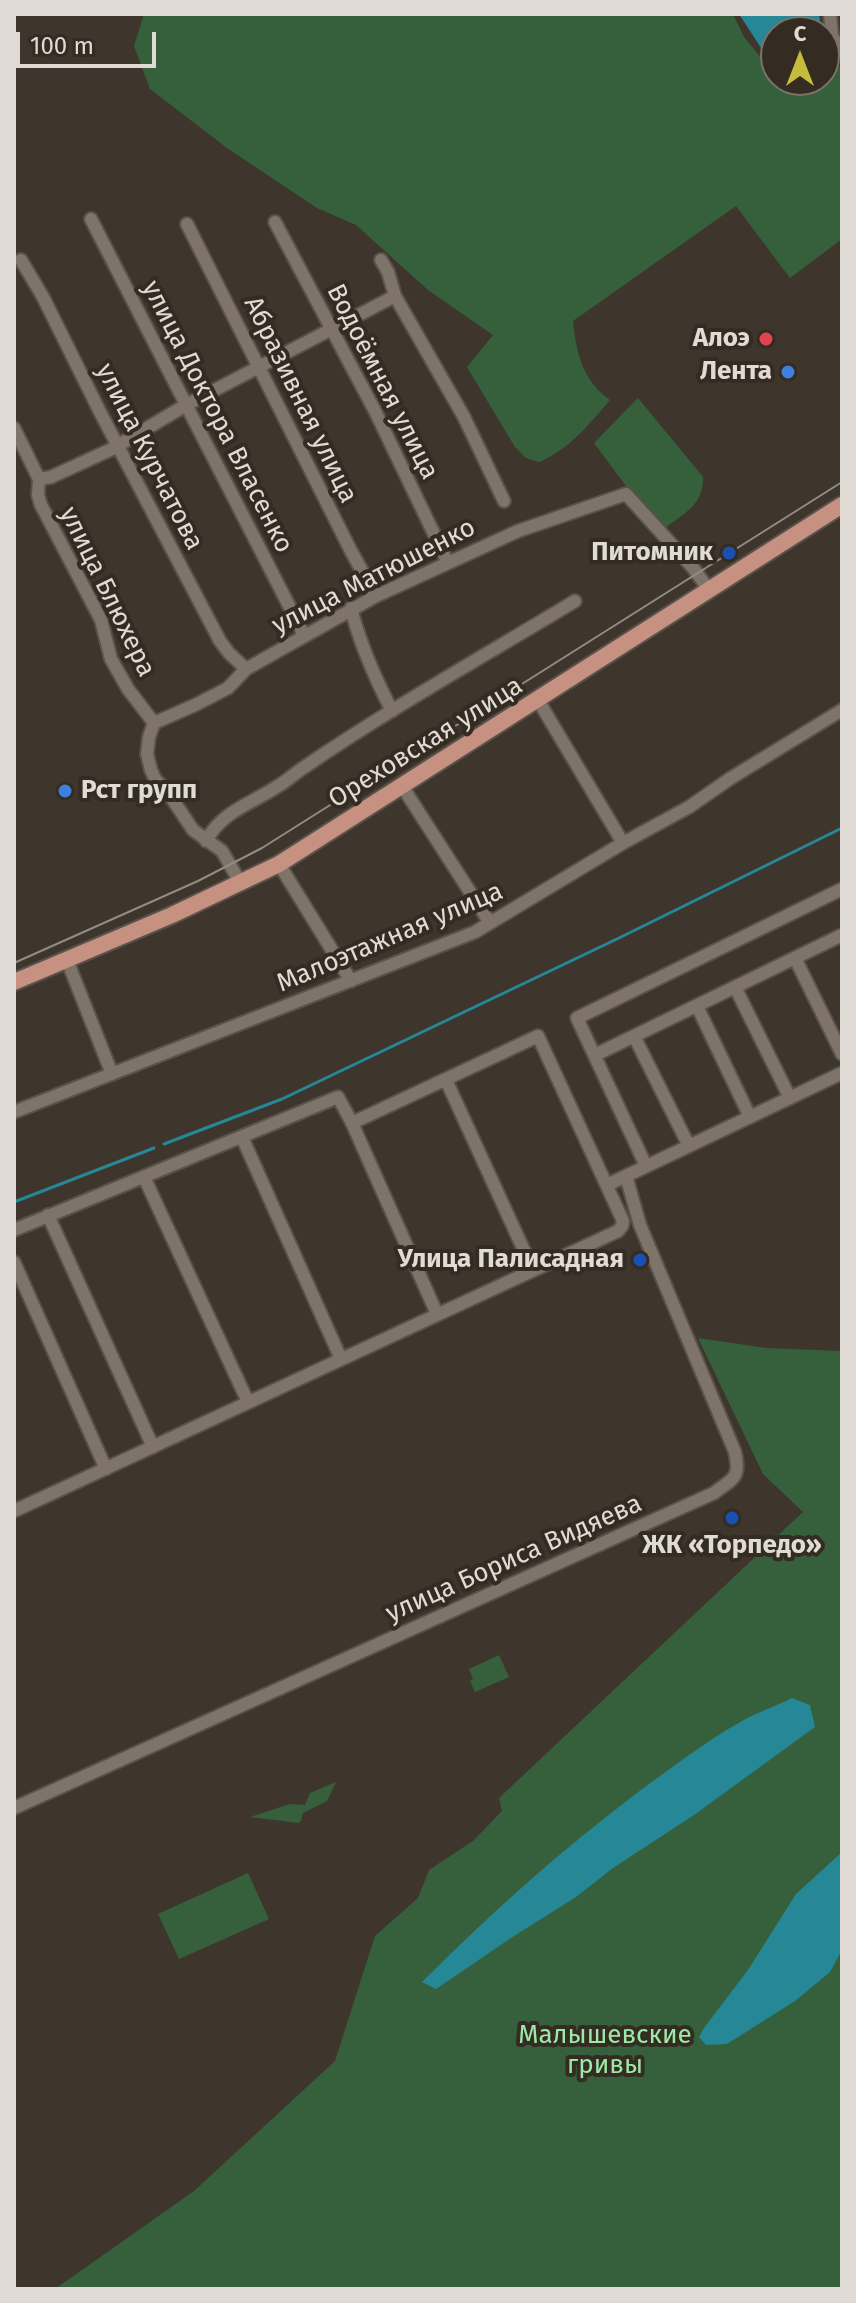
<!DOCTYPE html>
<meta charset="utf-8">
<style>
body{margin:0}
#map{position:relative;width:856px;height:2303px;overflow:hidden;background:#3e362d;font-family:"Fira Sans",sans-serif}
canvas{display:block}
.frame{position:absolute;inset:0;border:16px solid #e0dbd5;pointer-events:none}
.north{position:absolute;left:760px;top:16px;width:80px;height:80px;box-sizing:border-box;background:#342c23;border:2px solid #79726a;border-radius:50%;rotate:0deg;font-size:22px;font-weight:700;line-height:32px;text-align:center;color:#e0dbd5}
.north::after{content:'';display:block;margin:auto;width:28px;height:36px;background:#c6bc3c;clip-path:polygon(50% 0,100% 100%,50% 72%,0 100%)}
.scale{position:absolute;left:16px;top:32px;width:140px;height:36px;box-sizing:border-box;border:4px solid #e0dbd5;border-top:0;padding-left:10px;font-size:24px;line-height:28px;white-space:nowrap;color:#e0dbd5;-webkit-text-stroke:6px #342c23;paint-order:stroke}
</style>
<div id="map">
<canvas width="856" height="2303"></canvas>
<div class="frame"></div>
<div class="north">С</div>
<div class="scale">100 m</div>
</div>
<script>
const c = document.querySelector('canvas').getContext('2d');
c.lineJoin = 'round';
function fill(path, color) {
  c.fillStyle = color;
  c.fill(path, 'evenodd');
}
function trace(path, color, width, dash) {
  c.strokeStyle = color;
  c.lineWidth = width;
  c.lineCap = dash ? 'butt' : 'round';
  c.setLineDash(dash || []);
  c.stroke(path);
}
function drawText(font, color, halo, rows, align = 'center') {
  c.font = font + ' "Fira Sans",sans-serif';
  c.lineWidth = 8;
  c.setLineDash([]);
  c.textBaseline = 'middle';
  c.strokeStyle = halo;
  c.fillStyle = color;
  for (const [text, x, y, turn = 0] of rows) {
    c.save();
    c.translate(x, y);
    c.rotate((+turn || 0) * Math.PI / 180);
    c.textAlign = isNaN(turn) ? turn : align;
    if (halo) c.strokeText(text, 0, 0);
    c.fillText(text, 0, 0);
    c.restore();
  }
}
const green = new Path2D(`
 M144 14H733L744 37 776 76V80C786 80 792 85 801 87 817 90 830 78 839 66H842V239L790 278 736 206 573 321C576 353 583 381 610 400 588 425 570 449 539 462L526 458 515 447 467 367 493 335 428 290 356 225 317 208 227 148 150 89 134 46Z
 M638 398 703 477C704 505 684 513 664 529L629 490 594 443Z
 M698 1338 766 1348 842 1351V2289H55L194 2191 335 2061 375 1936 418 1898 429 1870 473 1841 502 1811 499 1798 803 1512 763 1474Z
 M499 1655 509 1677 475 1692 470 1681 473 1679 469 1669Z
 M336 1782 327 1801 303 1813 301 1821 299 1823 250 1817 290 1804 305 1805 310 1793Z
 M248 1873 269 1919 179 1959 158 1914Z`);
const water = new Path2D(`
 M739 14H819L822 32H776V64L765 54Z
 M792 1698 810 1705 815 1727 694 1815 613 1868 576 1897 514 1936 436 1989 422 1982C490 1914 560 1851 637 1793 671 1768 705 1742 742 1721 758 1712 776 1706 792 1698Z
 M842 1852V1950L830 1972 795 2001 727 2044 706 2045 699 2037 704 2028 748 1970 796 1894Z`);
const stream = new Path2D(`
 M164 1144 282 1099 619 938 842 828
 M14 1202 154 1148`);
const minor = new Path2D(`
 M830 14 832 36 842 51
 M91 219 304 635
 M275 222 376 413 448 563
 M187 224 351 551 376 596
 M21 260 43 297 100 412 220 641 229 653 246 669
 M381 260 388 272 395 296 464 417 504 501
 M14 428 39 479 38 495 41 505 101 620 111 659 128 689 154 723 149 737 147 754 151 770 155 779 169 794 193 830 222 851 240 882
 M39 479 51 477 112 449 186 405 395 296
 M351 608C360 645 375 678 392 711
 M538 700 623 843
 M154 723 195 705 228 688 246 669 376 596 518 531 626 494 694 569 709 590
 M402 786 490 923
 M206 841C222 811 251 804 278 786 287 781 294 774 303 768 391 708 484 656 575 601
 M279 864 351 981
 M795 958 842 1054
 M67 960 112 1074
 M735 987 790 1098
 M697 1006 750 1117
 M634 1036 689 1146
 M595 1055 842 935
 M446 1080 533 1270
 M14 1112 475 932 623 843 689 807 731 778 842 710
 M242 1137 341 1359
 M646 1166 577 1018 842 889
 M144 1177 248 1402
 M607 1185 842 1073
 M48 1215 153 1447
 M14 1230 338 1097 352 1123 437 1314
 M14 1262 106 1469
 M14 1511 618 1231 622 1226 623 1221 538 1036 352 1123
 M14 1808 714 1493C733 1478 741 1479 735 1452L640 1225 626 1176`);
const major = new Path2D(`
 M14 982 172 915 279 864 842 505`);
const tram = new Path2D(`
 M14 963 198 881 262 848 842 482`);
const markers = [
 [766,339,8,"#e0444e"],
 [788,372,8,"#3f7fe0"],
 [729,553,8,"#1a4fb4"],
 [65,791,8,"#3f7fe0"],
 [640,1260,8,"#1a4fb4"],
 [732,1518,8,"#1a4fb4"]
];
const poiNames = [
 ["Алоэ",750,339],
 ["Лента",772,372],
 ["Питомник",713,553],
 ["Рст групп",81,791,"left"],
 ["Улица Палисадная",624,1260],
 ["ЖК «Торпедо»",732,1546,"center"]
];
const streetNames = [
 ["Водоёмная улица",382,382,63],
 ["Абразивная улица",300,400,64],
 ["улица Доктора Власенко",217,417,63],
 ["улица Курчатова",149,457,63],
 ["улица Матюшенко",374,577,-27],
 ["улица Блюхера",107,592,64],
 ["Ореховская улица",426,743,-32],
 ["Малоэтажная улица",390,938,-23],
 ["улица Бориса Видяева",514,1559,-24]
];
const parkNames = [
 ["Малышевские",605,2036],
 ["гривы",605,2066]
];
fill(green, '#36603c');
fill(water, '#268797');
trace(stream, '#268797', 3);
trace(minor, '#59524b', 16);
trace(major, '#59524b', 20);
trace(minor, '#7e746a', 12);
trace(major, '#c69180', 16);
trace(tram, '#928c84', 2);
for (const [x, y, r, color] of markers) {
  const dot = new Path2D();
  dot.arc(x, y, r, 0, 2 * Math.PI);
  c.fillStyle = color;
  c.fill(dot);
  trace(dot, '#342c23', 3);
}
drawText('bold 26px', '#e0dbd5', '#342c23', poiNames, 'right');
drawText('26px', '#e0dbd5', '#342c23', streetNames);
drawText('26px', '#9ce9a6', '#342c23', parkNames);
</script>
